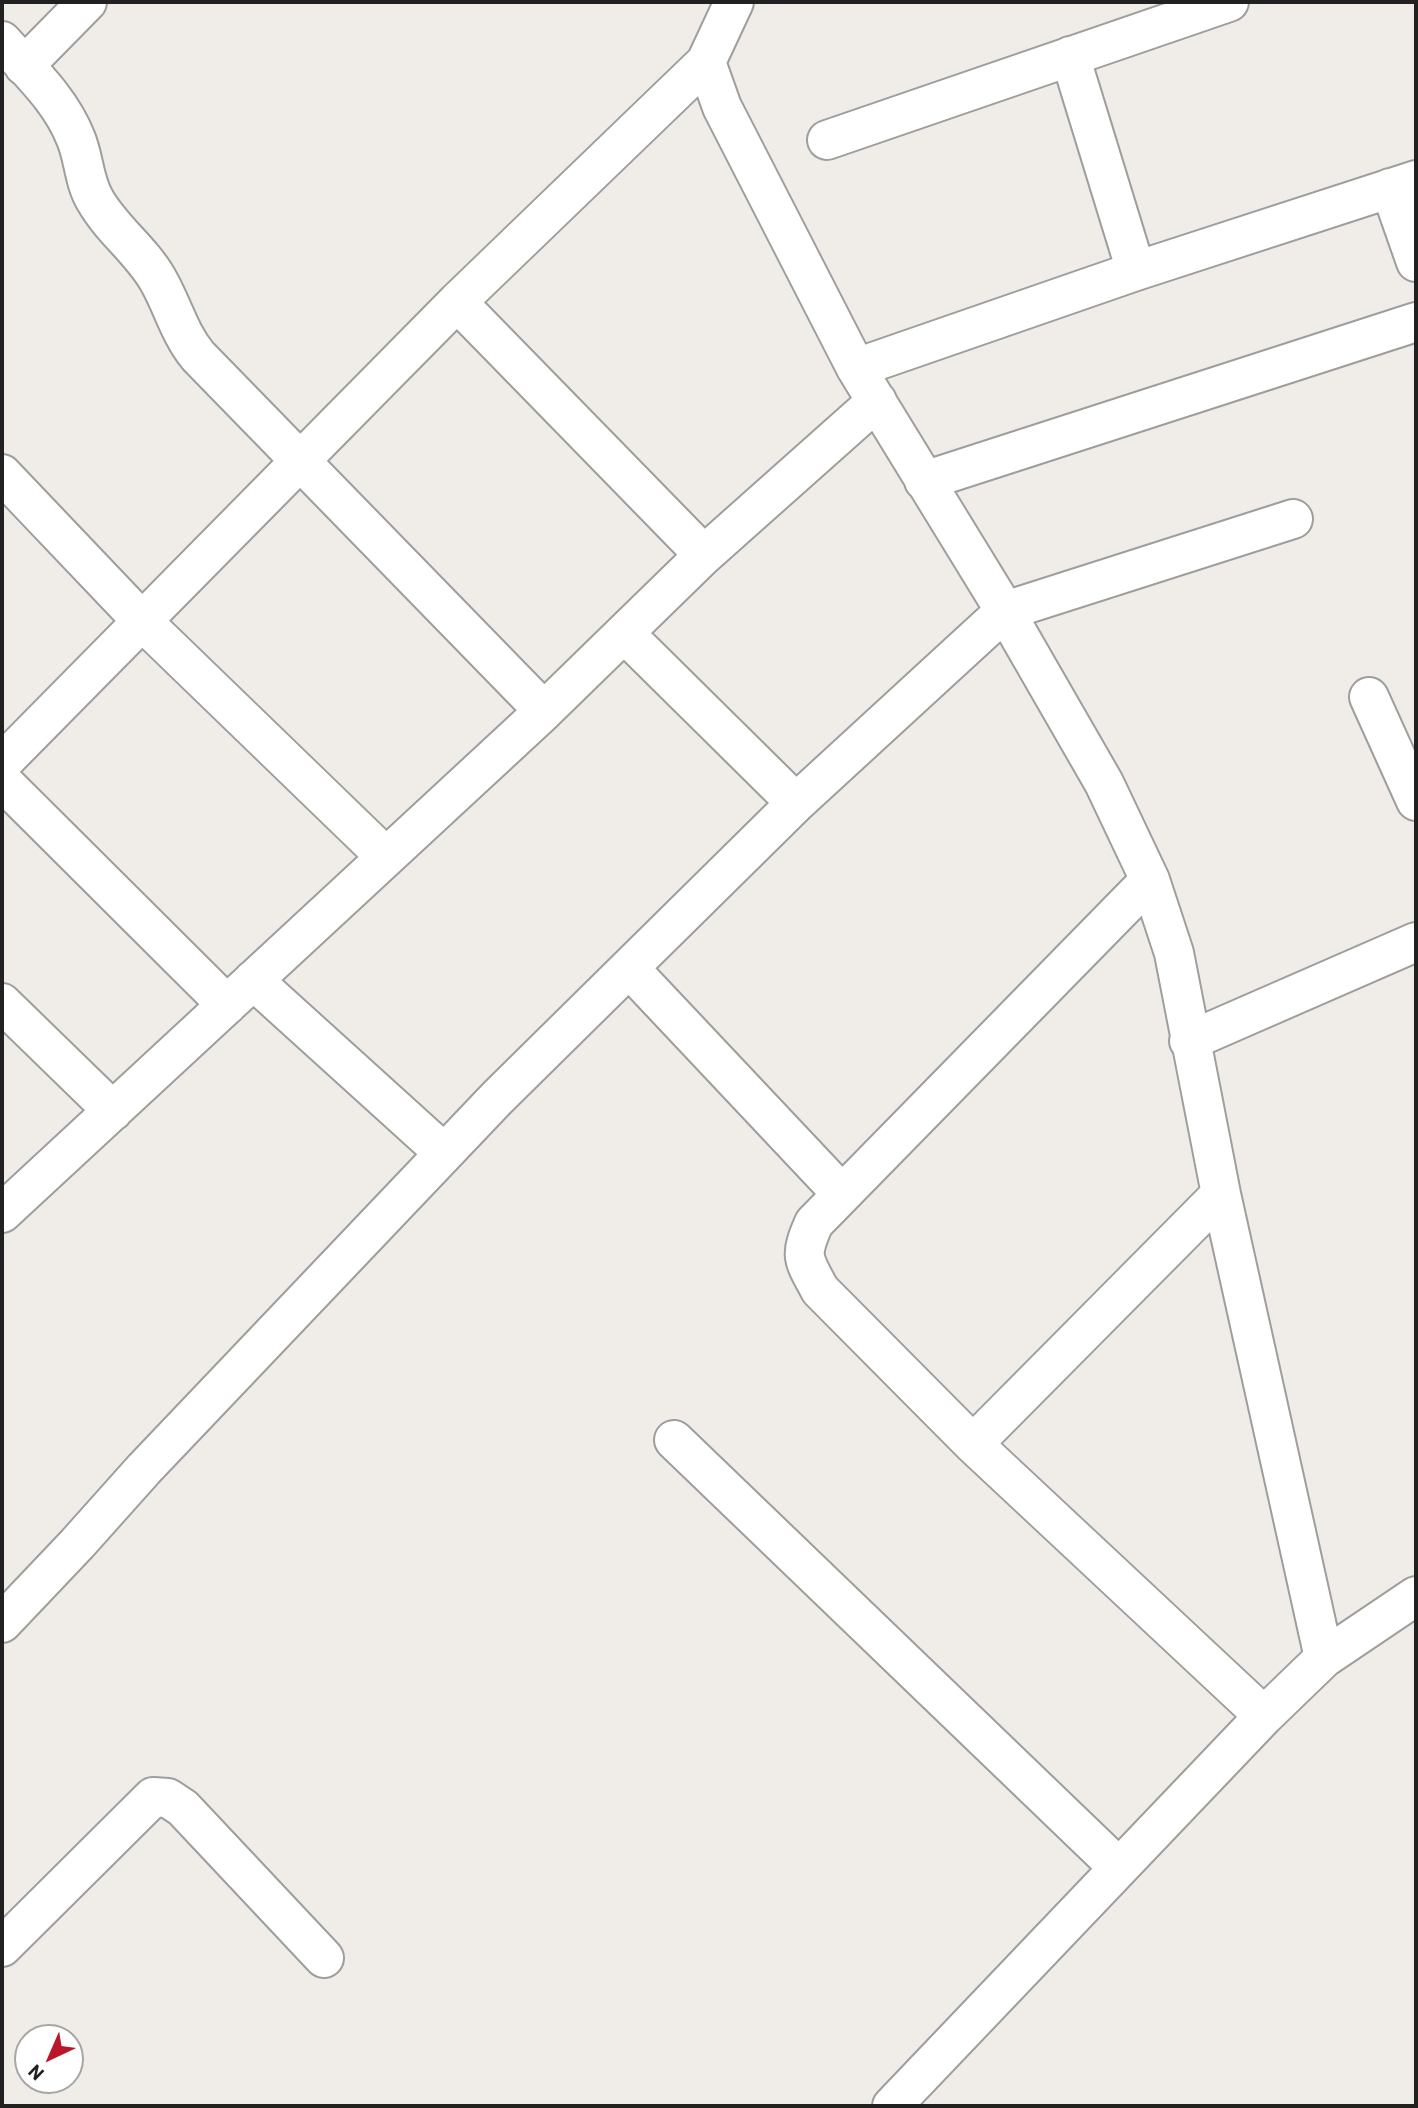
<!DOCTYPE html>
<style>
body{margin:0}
#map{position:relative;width:1418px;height:2108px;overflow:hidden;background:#f0ede9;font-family:Barlow,sans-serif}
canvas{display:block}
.frame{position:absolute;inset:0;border:4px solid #212121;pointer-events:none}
.north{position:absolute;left:14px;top:2024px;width:70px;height:70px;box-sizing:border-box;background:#fff;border:2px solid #a6a6a6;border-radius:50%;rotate:224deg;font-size:19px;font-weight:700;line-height:28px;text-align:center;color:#212121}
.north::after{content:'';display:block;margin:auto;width:24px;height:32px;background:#ba182a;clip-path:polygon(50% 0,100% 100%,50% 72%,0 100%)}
</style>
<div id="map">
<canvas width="1418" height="2108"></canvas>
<div class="frame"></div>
<div class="north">N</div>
</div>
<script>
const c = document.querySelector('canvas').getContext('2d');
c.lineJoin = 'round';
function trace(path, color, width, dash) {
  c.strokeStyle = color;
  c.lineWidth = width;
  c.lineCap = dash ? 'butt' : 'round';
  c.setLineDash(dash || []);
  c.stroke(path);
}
const minor = new Path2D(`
 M734 2 706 62 722 107 856 368 1005 611 1104 783 1150 880 1174 953 1221 1194 1324 1658 1264 1716 892 2106
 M2 41C29 71 61 100 76 139 84 158 84 182 95 200 112 230 141 250 158 280 173 306 179 333 198 356L544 711
 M1070 56 1136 271
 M24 66 87 2
 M827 140 1229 2
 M1390 188 1416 262
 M457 302 704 555
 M856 368 1136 271 1416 180
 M2 474 141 620 386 857
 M924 481 1416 322
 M624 633 796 803
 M1369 697 1416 801
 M2 763 457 302 706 62
 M2 781 227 1005
 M1150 880 814 1223C799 1257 803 1258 820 1290L973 1444 1264 1716
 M630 969 842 1194
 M253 980 444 1153
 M2 1003 113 1111
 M1189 1041 1416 942
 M2 1213 544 711 704 555 877 401
 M674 1440 1119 1868
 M973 1444 1221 1194
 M2 1623 77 1544 144 1469 497 1098 796 803 1005 611 1293 519
 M1324 1658 1416 1596
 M2 1947 153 1797 168 1798 183 1808 324 1958`);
trace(minor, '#9e9e9e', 42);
trace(minor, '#fff', 38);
</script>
